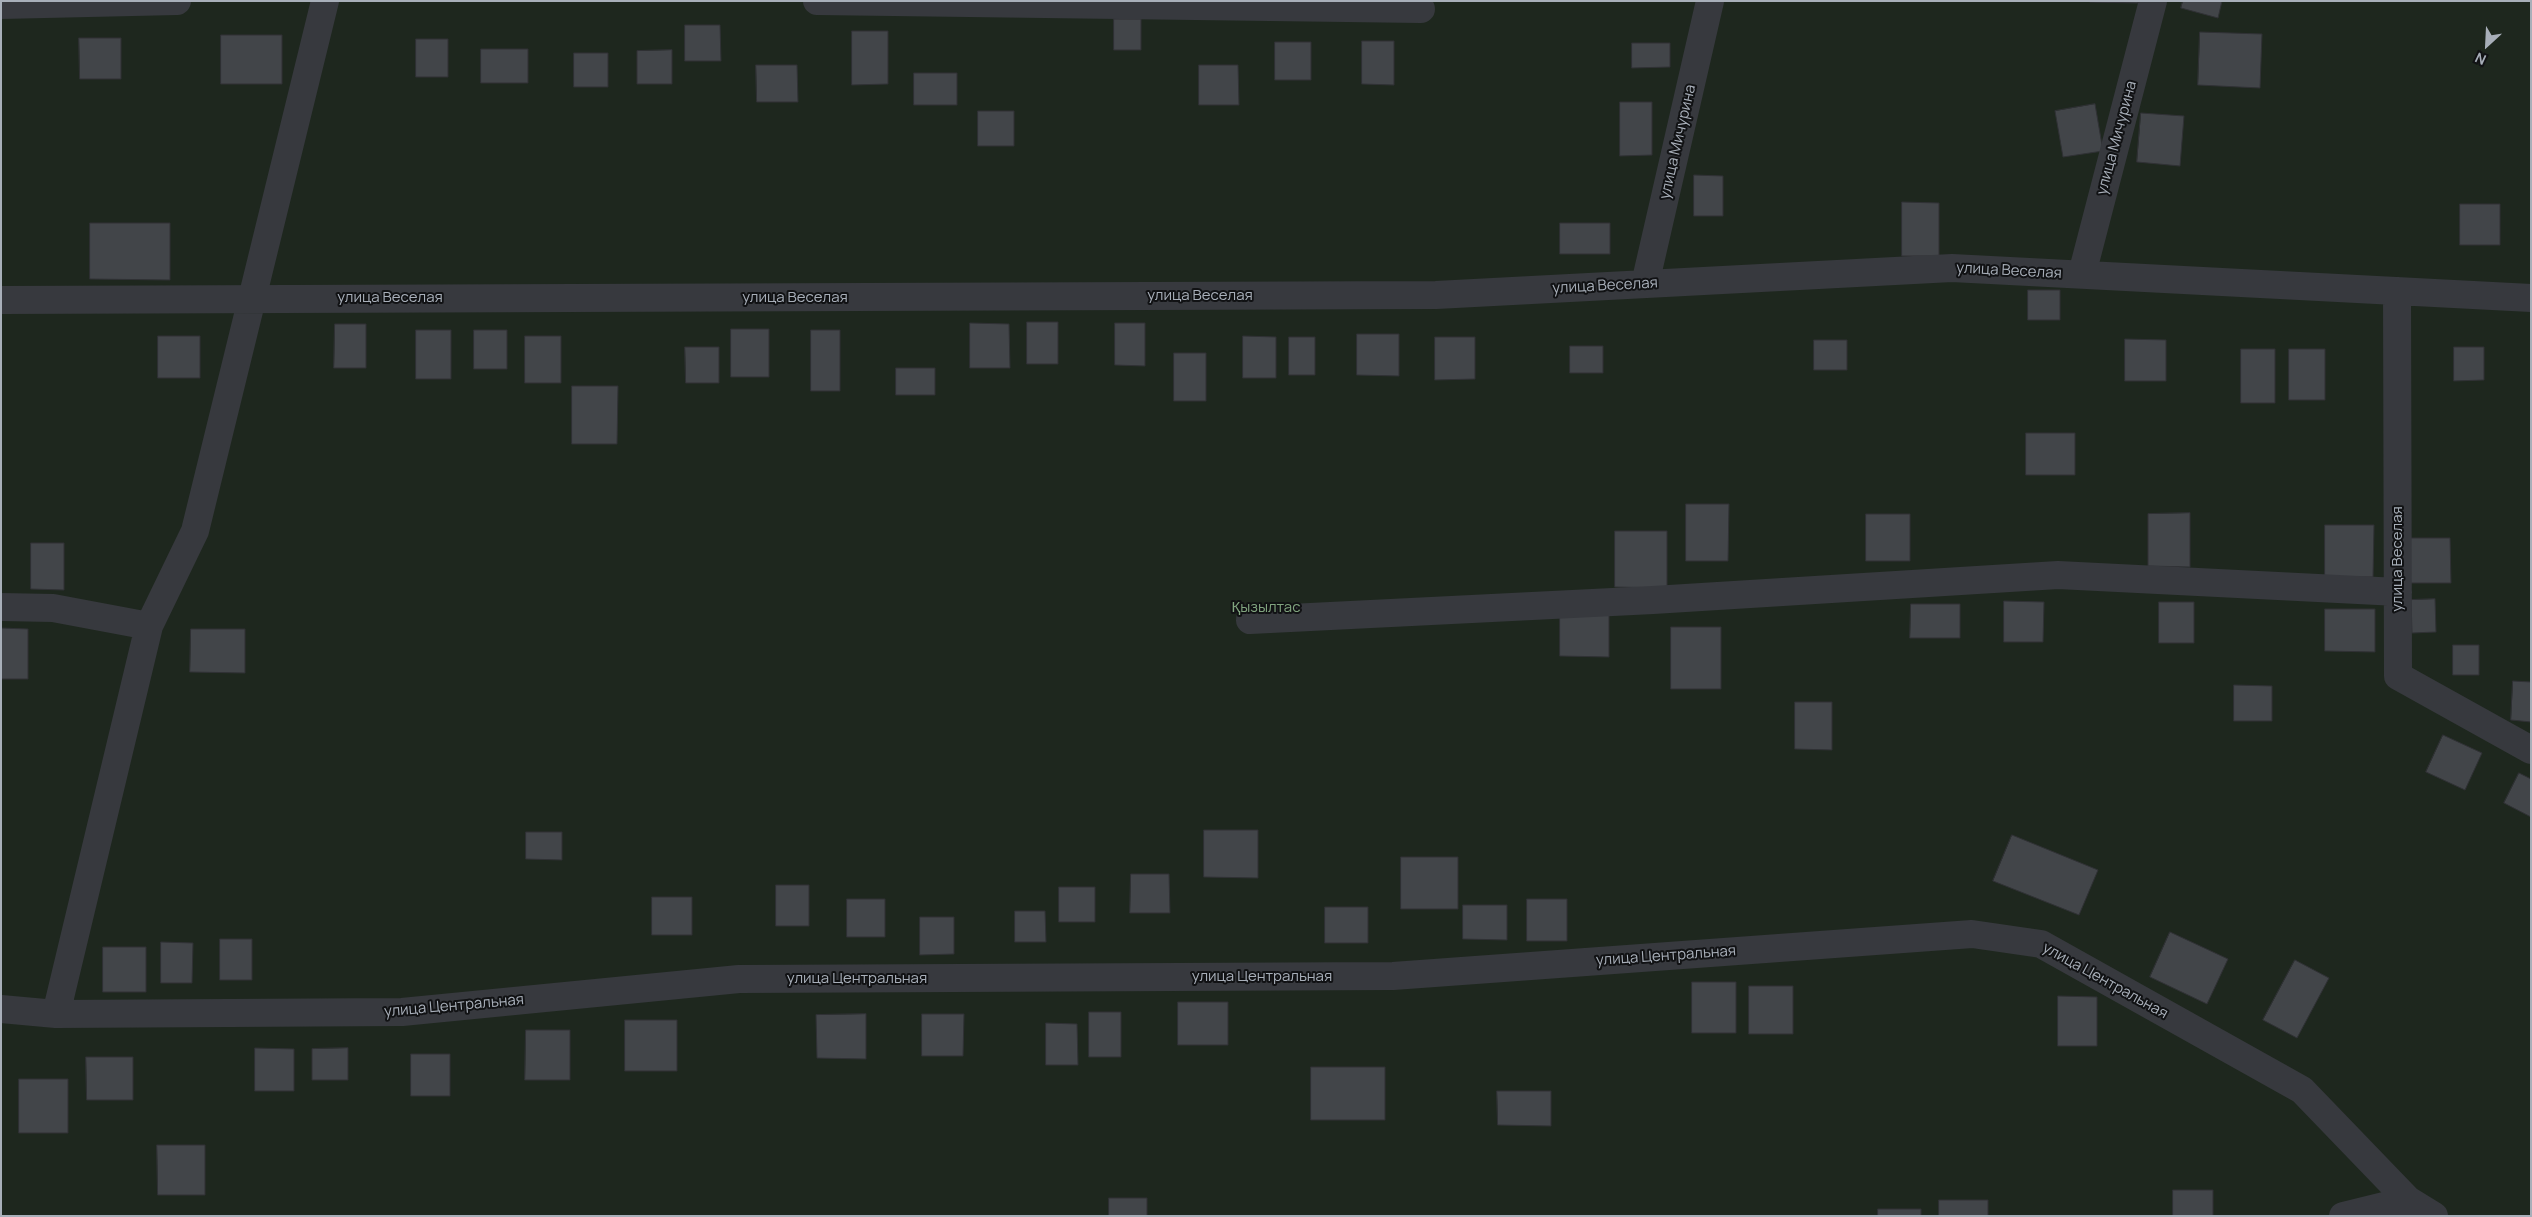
<!DOCTYPE html>
<meta charset="utf-8">
<style>
body{margin:0}
#map{position:relative;width:2532px;height:1217px;overflow:hidden;background:#161719;font-family:Manrope,sans-serif}
canvas{display:block}
.frame{position:absolute;inset:0;border:2px solid #a8afb9;pointer-events:none}
.north{position:absolute;left:2462px;top:20px;width:50px;height:50px;-webkit-text-stroke:4px #111214;paint-order:stroke;rotate:205deg;font-size:14px;font-weight:700;line-height:20px;text-align:center;color:#a8afb9}
.north::after{content:'';display:block;margin:auto;width:18px;height:22px;background:#a8afb9;clip-path:polygon(50% 0,100% 100%,50% 72%,0 100%)}
</style>
<div id="map">
<canvas width="2532" height="1217"></canvas>
<div class="frame"></div>
<div class="north">N</div>
</div>
<script>
const c = document.querySelector('canvas').getContext('2d');
c.lineJoin = 'round';
function fill(path, color) {
  c.fillStyle = color;
  c.fill(path, 'evenodd');
}
function trace(path, color, width, dash) {
  c.strokeStyle = color;
  c.lineWidth = width;
  c.lineCap = dash ? 'butt' : 'round';
  c.setLineDash(dash || []);
  c.stroke(path);
}
function drawText(font, color, halo, rows, align = 'center') {
  c.font = font + ' Manrope,sans-serif';
  c.lineWidth = 4;
  c.setLineDash([]);
  c.textBaseline = 'middle';
  c.strokeStyle = halo;
  c.fillStyle = color;
  for (const [text, x, y, turn = 0] of rows) {
    c.save();
    c.translate(x, y);
    c.rotate((+turn || 0) * Math.PI / 180);
    c.textAlign = isNaN(turn) ? turn : align;
    if (halo) c.strokeText(text, 0, 0);
    c.fillText(text, 0, 0);
    c.restore();
  }
}
const green = new Path2D(`
 M1 1H2531V1216H1Z`);
const building = new Path2D(`
 M2090 1H2138V3L2090 2Z
 M2183 1H2222L2218 18 2181 8Z
 M1114 19H1141V50H1114Z
 M685 25H720L721 61H685Z
 M852 31H888V84L852 85Z
 M2200 32 2262 34 2260 88 2198 85Z
 M221 35H282V84H221Z
 M79 38H121V79H80Z
 M416 39H448V77H416Z
 M1362 41H1394V85L1362 84Z
 M1275 42H1311V80H1275Z
 M1632 43H1670V67L1632 68Z
 M481 49H528V83H481Z
 M672 50V84H637V51Z
 M574 53H608V87H574Z
 M756 65H797L798 102H757Z
 M1199 65H1238L1239 105H1199Z
 M914 73H957V105H914Z
 M1620 102H1652V155L1620 156Z
 M2095 104 2103 151 2063 157 2055 111Z
 M978 111H1014V146H978Z
 M2141 113 2184 116 2180 166 2137 162Z
 M1694 175 1723 176V216H1694Z
 M1902 202 1939 203V256H1902Z
 M2460 204H2500V245H2460Z
 M90 223H170V280L90 279Z
 M1560 223H1610V254H1560Z
 M2028 290H2060V320H2028Z
 M1027 322H1058V364H1027Z
 M970 323 1009 324 1010 368H970Z
 M1115 323H1145V366L1115 365Z
 M335 324H366V368H334Z
 M731 329H769V377H731Z
 M416 330H451V379H416Z
 M474 330H507V369H474Z
 M811 330H840V391H811Z
 M1357 334H1399V376L1357 375Z
 M158 336H200V378H158Z
 M525 336H561V383H525Z
 M1243 336 1276 337V378H1243Z
 M1289 337H1315V375H1289Z
 M1435 337H1475V379L1435 380Z
 M2125 339 2166 340V381H2125Z
 M1814 340H1847V370H1814Z
 M1570 346H1603V373H1570Z
 M685 347H719V383H686Z
 M2454 347H2484V380L2454 381Z
 M2241 349H2275V403H2241Z
 M2289 349H2325V400H2289Z
 M1174 353H1206V401H1174Z
 M896 368H935V395H896Z
 M572 386H618L617 444H572Z
 M2026 433H2075V475H2026Z
 M1686 504H1729L1728 561H1686Z
 M2190 513V567L2148 566V514Z
 M1866 514H1910V561H1866Z
 M2325 525H2374L2373 577H2325Z
 M1615 531H1667V588L1615 587Z
 M2409 538H2450L2451 583H2409Z
 M31 543H64V590L31 589Z
 M2435 599 2436 632 2412 633 2411 600Z
 M2004 601 2044 602 2043 642H2004Z
 M2159 602H2194V643H2159Z
 M1911 604H1960V638H1910Z
 M2325 609H2375V652L2325 651Z
 M1560 614H1609V657L1560 656Z
 M1671 627H1721V689H1671Z
 M1 628 28 629V679H1Z
 M191 629H245V673L190 672Z
 M2453 645H2479V675H2453Z
 M2513 681 2531 682V722L2511 720Z
 M2234 685 2272 686V721H2234Z
 M1795 702H1832V750L1795 749Z
 M2443 735 2482 753 2465 790 2426 772Z
 M2519 773 2531 779V817L2504 803Z
 M1204 830H1258V878L1204 877Z
 M526 832H562V860L526 859Z
 M2012 835 2098 870 2079 915 1993 881Z
 M1401 857H1458V909H1401Z
 M1131 874H1169L1170 913H1130Z
 M776 885H809V926H776Z
 M1059 887H1095V922H1059Z
 M652 897H692V935H652Z
 M847 899H885V937H847Z
 M1527 899H1567V941H1527Z
 M1463 905H1507V940L1463 939Z
 M1325 907H1368V943H1325Z
 M1015 911H1045L1046 942H1015Z
 M920 917H954V954L920 955Z
 M2170 932 2228 959 2207 1004 2150 977Z
 M220 939H252V980H220Z
 M161 942 193 943 192 983H161Z
 M103 947H146V992H103Z
 M2295 960 2329 978 2297 1038 2263 1020Z
 M1692 982H1736V1033H1692Z
 M1749 986H1793V1034H1749Z
 M2058 996 2097 997V1046H2058Z
 M1178 1002H1228V1045H1178Z
 M1089 1012H1121V1057H1089Z
 M866 1014V1059L817 1058 816 1015Z
 M922 1014H964L963 1056H922Z
 M625 1020H677V1071H625Z
 M1046 1023 1077 1024 1078 1065H1046Z
 M526 1030H570V1080H525Z
 M255 1048 294 1049V1091H255Z
 M348 1048V1080H312V1049Z
 M411 1054H450V1096H411Z
 M86 1057H133V1100H87Z
 M1311 1067H1385V1120H1311Z
 M19 1079H68V1133H19Z
 M1497 1091H1551V1126L1498 1125Z
 M157 1145H205V1195H158Z
 M2173 1190H2213V1216H2173Z
 M1109 1198H1147V1216H1109Z
 M1939 1200H1988V1216H1939Z
 M1878 1209H1921V1216H1878Z`);
const minor = new Path2D(`
 M817 1 1421 9
 M1 5 177 1
 M2082 274 2153 1
 M1645 284 1710 1
 M2397 291 2398 676 2531 750
 M1 300 1436 295 1952 268 2531 298
 M1 607 53 608 149 626
 M1250 620 1653 600 2058 575 2398 592
 M1 1009 56 1014 402 1012 739 979 1393 976 1972 934 2041 944 2302 1090 2408 1200 2434 1216
 M56 1014 149 626 195 531 325 1
 M2343 1216 2408 1200`);
const streetNames = [
 ["улица Мичурина",2117,138,-75],
 ["улица Мичурина",1678,142,-77],
 ["улица Веселая",2009,271,3],
 ["улица Веселая",1605,286,-3],
 ["улица Веселая",1200,296],
 ["улица Веселая",390,298],
 ["улица Веселая",795,298],
 ["улица Веселая",2398,559,-90],
 ["улица Центральная",1666,956,-4],
 ["улица Центральная",1262,977],
 ["улица Центральная",857,979],
 ["улица Центральная",2105,981,29],
 ["улица Центральная",454,1006,-5]
];
const parkNames = [
 ["Қызылтас",1266,608]
];
fill(green, '#1e271e');
fill(building, '#424549');
trace(building, '#303135', 1);
trace(minor, '#37393e', 28);
drawText('15px', '#a8afb9', '#111214', streetNames);
drawText('15px', '#81a47f', '#111214', parkNames);
</script>
